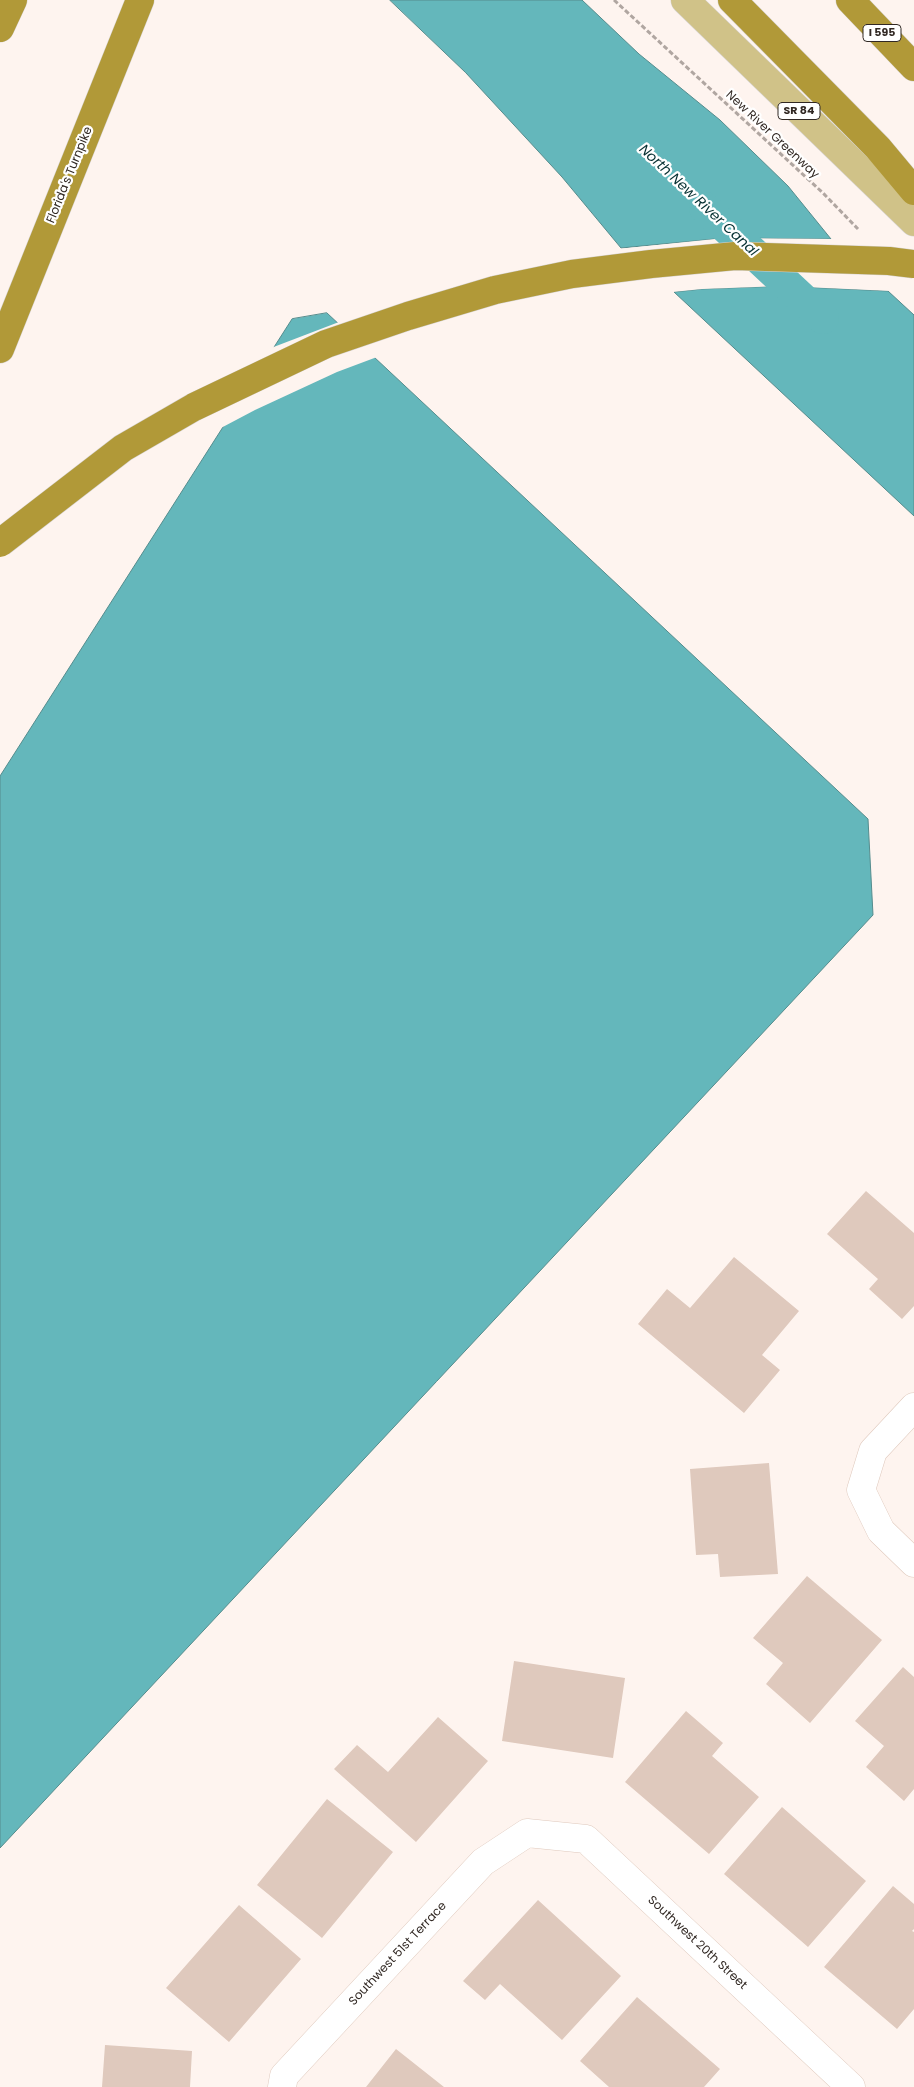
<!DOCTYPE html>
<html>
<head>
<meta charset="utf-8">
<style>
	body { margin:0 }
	canvas { display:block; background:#fef4ef }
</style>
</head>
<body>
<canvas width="914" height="2087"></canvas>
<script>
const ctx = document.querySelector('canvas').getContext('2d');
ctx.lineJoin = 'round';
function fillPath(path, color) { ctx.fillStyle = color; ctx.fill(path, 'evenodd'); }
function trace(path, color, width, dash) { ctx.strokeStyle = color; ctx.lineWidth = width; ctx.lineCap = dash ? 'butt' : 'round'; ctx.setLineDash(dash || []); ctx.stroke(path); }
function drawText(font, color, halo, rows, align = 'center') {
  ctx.font = font + ' Poppins,sans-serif'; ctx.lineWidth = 4.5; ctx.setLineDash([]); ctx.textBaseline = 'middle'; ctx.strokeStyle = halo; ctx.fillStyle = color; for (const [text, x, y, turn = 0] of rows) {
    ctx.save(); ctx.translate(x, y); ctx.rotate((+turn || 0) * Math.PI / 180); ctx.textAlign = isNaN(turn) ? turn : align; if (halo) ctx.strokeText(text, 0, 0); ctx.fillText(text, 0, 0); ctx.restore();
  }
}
const water = new Path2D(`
	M390 0H582L639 54 720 120 788 186 831 239 725 238 621 248 562 177 466 73Z
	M782 286 888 291 914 315V516L674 292 702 289Z
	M327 313 868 819 873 915 0 1848V776L292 319Z`);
const pier = new Path2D(`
	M725 238 833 239 831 241 725 240 621 251 618 249Z
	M782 284 888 288 892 291 782 286 702 289 672 292 674 289 702 286Z
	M339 322 377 357 337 372 255 410 219 429 271 348Z`);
const canal = new Path2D(`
	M705 208 823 318`);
const building = new Path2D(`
	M866 1191 914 1233V1306L902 1319 869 1289 878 1279 827 1234Z
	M734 1257 799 1311 762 1355 780 1370 744 1413 638 1324 667 1289 690 1308Z
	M769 1463 778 1574 720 1577 718 1554 696 1555 690 1469Z
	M807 1576 882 1640 810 1723 766 1684 783 1663 753 1638Z
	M514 1661 625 1678 613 1758 502 1741Z
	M903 1667 914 1677V1789L904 1801 866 1767 884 1746 855 1721Z
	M686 1711 723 1743 712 1756 759 1797 709 1854 625 1782Z
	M438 1717 488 1761 416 1842 334 1769 357 1745 388 1772Z
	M327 1799 393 1852 322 1938 257 1885Z
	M782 1807 866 1881 808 1947 724 1874Z
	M893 1886 914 1904V1929L912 1931 914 1932V2009L897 2029 824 1967Z
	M538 1900 621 1976 562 2040 500 1984 485 2000 463 1981Z
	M239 1905 301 1959 229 2042 166 1988Z
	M637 1997 720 2069 704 2087H609L580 2061Z
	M105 2045 192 2051 190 2087H102Z
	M396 2049 444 2087H366Z`);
const path = new Path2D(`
	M614 0 823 193 858 229`);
const minor = new Path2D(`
	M914 1407 873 1451 861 1490 881 1531 914 1563
	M282 2087 284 2076 483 1862 527 1833 586 1839 851 2087`);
const primary = new Path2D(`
	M685 0 914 222`);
const motorway = new Path2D(`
	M732 0 878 148 914 191
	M850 0 914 67
	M0 28 13 0
	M0 349 140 0`);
const motorwayBridge = new Path2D(`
	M0 543 123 448 194 407 326 344 408 316 495 290 572 274 651 264 735 256 889 261 914 264`);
const shields = [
	[882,33,38],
	[799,111,42]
];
const shieldNames = [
	["I 595",882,33],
	["SR 84",799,111]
];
const streetNames = [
	["New River Greenway",772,135,43],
	["Florida's Turnpike",70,175,-68],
	["Southwest 20th Street",697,1943,43],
	["Southwest 51st Terrace",398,1954,-47]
];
const waterNames = [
	["North New River Canal",698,201,43]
];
fillPath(water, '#64b7bb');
trace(water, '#558c8d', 1);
fillPath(pier, '#fef4ef');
trace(canal, '#64b7bb', 32);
fillPath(building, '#dfc9bd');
trace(minor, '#dfc9bd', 29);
trace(primary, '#d6d4d3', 29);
trace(motorway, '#d6d4d3', 29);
trace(path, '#b0a6a1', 3, [5, 2.5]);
trace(minor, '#fff', 28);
trace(primary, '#d0c288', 28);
trace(motorway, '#b19938', 28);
trace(motorwayBridge, '#d6d4d3', 29, []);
trace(motorwayBridge, '#b19938', 28);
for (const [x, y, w] of shields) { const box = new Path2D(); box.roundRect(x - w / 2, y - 8.5, w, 17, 4); ctx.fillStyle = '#fff'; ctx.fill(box); trace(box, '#312823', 1); }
drawText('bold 11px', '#312823', null, shieldNames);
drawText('12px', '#312823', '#fff', streetNames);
drawText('italic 14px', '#063032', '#fff', waterNames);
</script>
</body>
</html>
